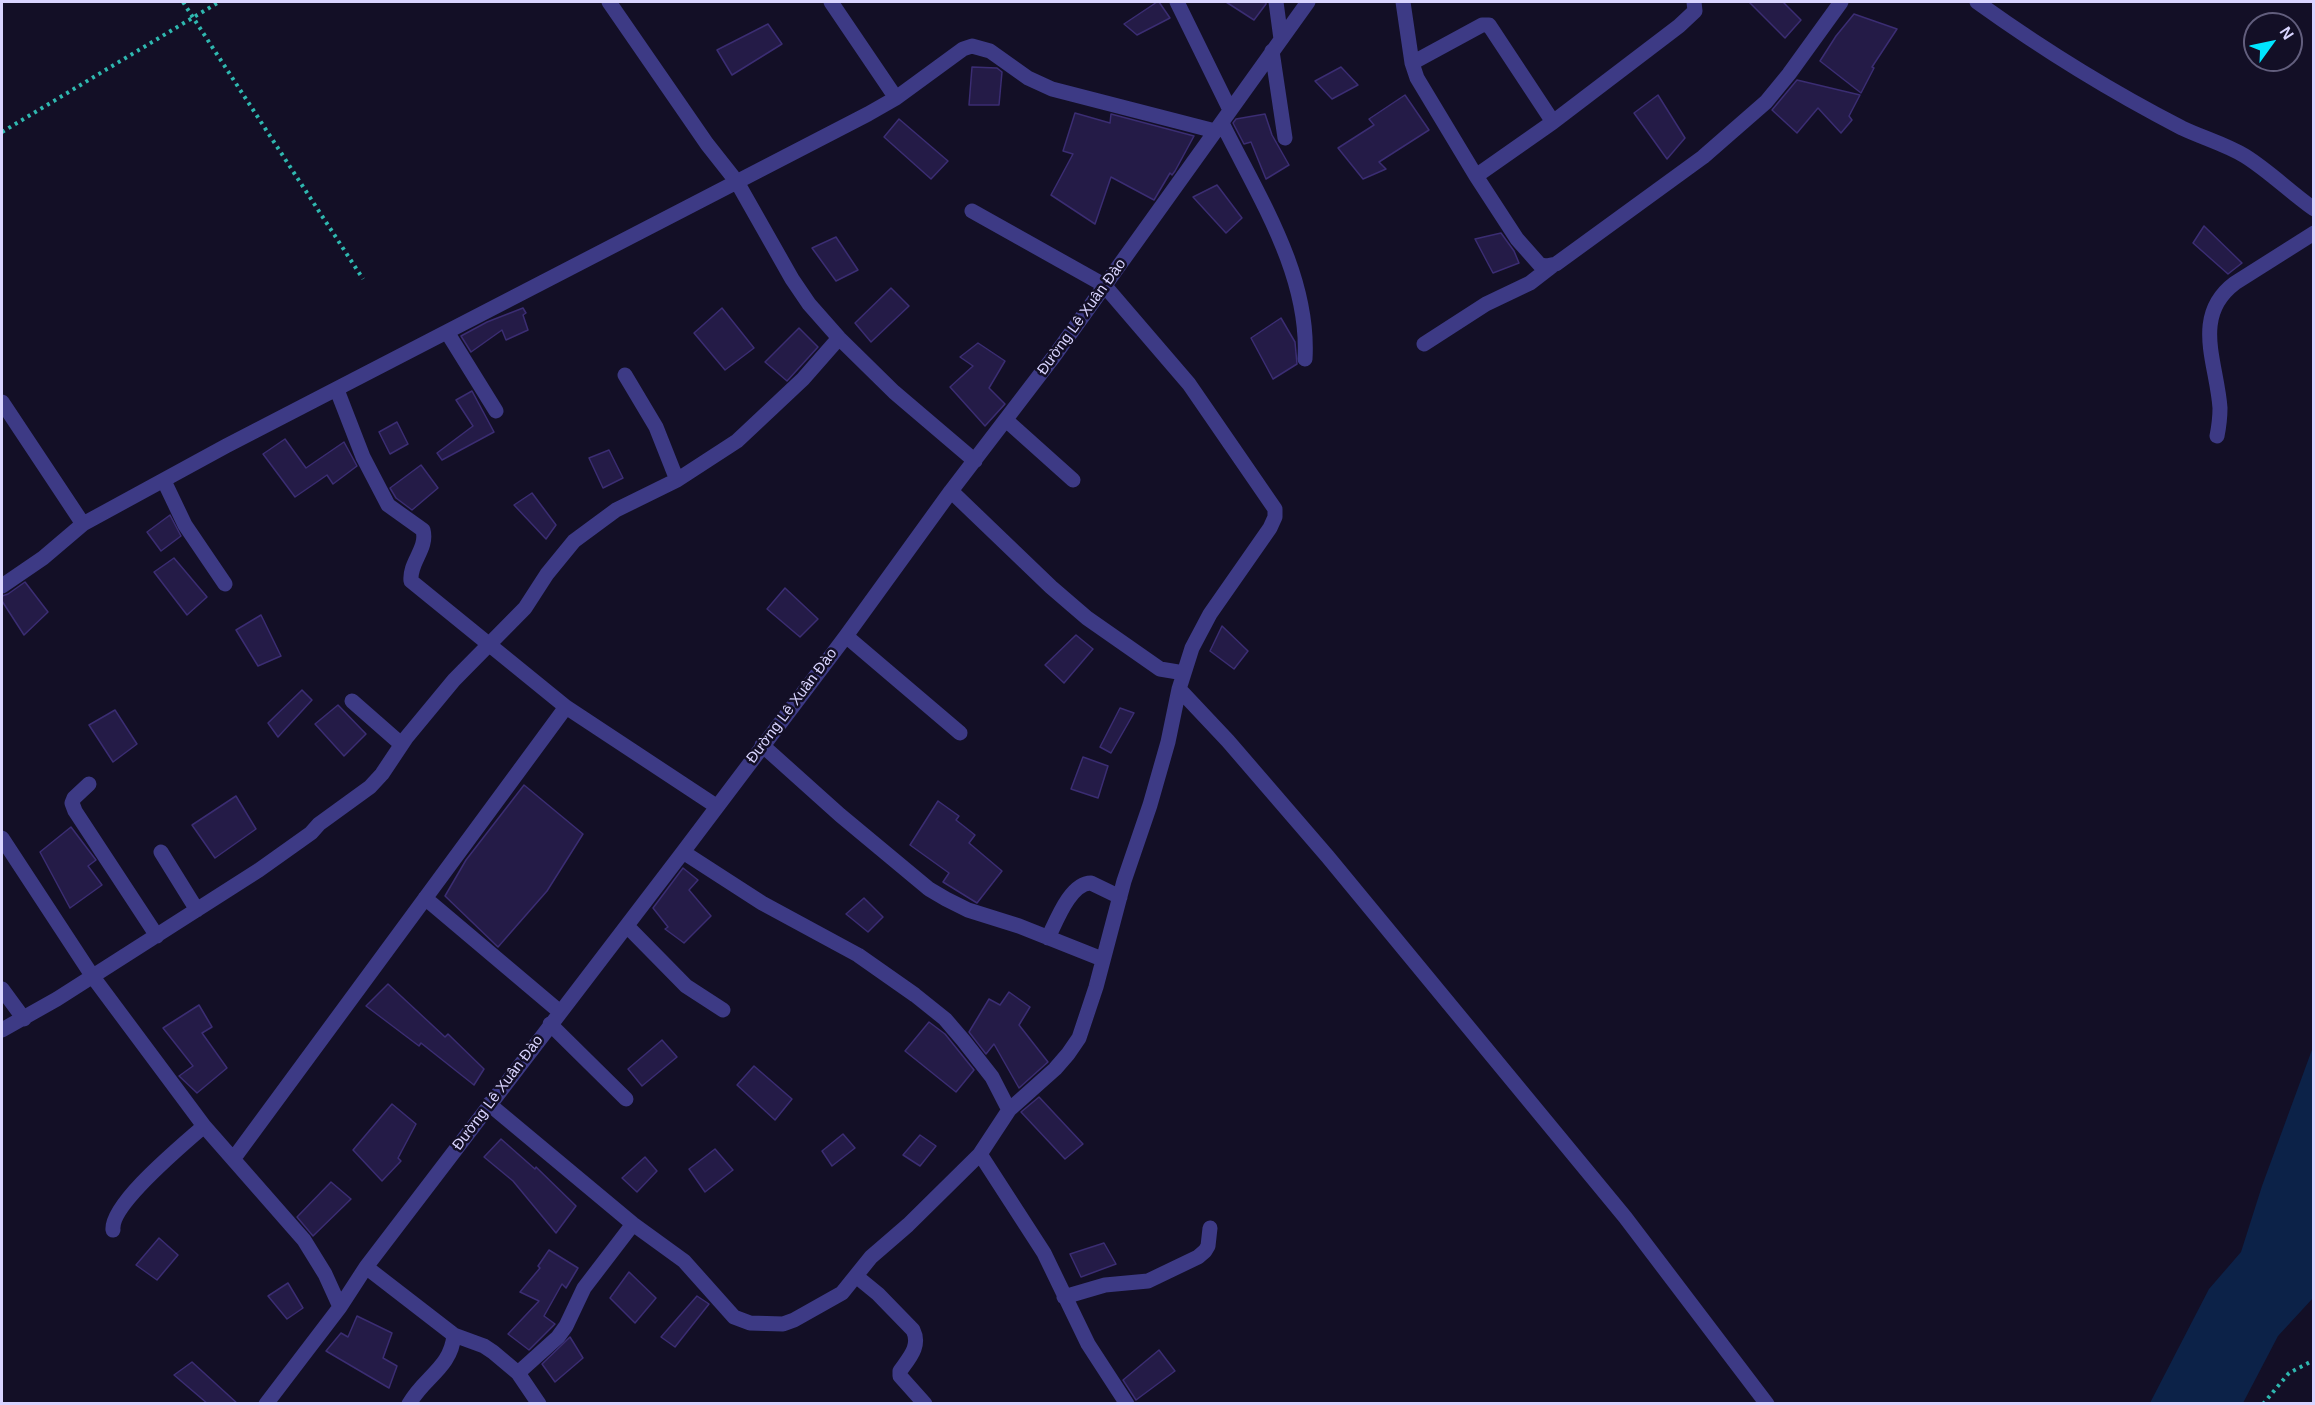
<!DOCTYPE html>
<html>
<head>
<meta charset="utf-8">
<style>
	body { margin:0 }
	#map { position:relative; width:2315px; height:1405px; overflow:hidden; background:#130f26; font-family:Helvetica,sans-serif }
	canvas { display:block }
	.frame { position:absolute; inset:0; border:3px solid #d9d4ff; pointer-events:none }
	.north { position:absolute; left:2243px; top:12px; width:60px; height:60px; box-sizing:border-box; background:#130f26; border:2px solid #625e7d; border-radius:50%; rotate:57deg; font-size:16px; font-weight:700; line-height:24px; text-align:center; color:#d9d4ff }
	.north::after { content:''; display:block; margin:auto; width:21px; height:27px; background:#00e5ff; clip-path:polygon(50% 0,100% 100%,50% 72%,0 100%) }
</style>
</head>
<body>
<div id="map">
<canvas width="2315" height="1405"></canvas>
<div class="frame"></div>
<div class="north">N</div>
</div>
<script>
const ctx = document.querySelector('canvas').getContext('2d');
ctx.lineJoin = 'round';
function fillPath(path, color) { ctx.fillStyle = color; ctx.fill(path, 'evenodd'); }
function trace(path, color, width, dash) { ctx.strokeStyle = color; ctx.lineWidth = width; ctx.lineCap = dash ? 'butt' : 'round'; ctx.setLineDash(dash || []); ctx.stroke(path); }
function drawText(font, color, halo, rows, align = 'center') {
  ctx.font = font + ' Helvetica,sans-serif'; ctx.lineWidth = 5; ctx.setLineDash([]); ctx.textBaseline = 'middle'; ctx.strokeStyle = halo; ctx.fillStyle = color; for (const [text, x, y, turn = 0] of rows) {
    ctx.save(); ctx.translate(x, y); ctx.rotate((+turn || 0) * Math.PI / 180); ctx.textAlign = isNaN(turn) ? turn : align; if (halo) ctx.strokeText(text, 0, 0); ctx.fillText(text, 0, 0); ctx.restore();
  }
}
const water = new Path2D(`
	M2313 1047V1298L2278 1336 2243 1403H2150L2209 1289 2241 1252 2262 1186Z`);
const building = new Path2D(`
	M1157 2H1159L1170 18 1137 35 1124 24Z
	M1226 2H1266V4L1254 20Z
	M1749 2H1783L1801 20 1785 38Z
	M1854 14 1897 29 1872 67 1874 68 1861 93 1820 61 1836 36Z
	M768 24 782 44 732 75 717 50Z
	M972 67 997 68 1002 72 999 105H969Z
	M1341 67 1358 85 1332 99 1315 81Z
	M1797 80 1860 95 1849 116 1852 120 1841 133 1818 108 1797 133 1772 110Z
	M1405 95 1429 130 1379 162 1386 169 1363 179 1338 148 1374 125 1369 119Z
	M1658 95 1685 138 1667 159 1634 113Z
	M1075 113 1110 123 1111 114 1194 136 1175 171 1172 175 1170 173 1154 200 1111 177 1095 224 1051 195 1073 154 1063 151Z
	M1265 114 1272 135 1289 165 1266 179 1251 142 1244 144 1233 123 1236 119Z
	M899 119 948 161 931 179 884 137Z
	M1217 185 1242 218 1226 233 1193 197Z
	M2204 226 2242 263 2228 274 2193 243Z
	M1501 233 1514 251 1519 263 1493 273 1475 239Z
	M836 237 858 270 836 281 812 248Z
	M891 288 909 306 871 342 855 323Z
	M523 308 526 313 523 315 528 330 506 340 502 330 471 352 461 336 487 322Z
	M722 308 754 348 725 370 694 333Z
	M1281 318 1295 342 1297 364 1273 379 1251 338Z
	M799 328 818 347 787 381 765 362Z
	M978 343 1005 361 989 388 1005 404 985 426 950 387 973 366 960 357Z
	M472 391 494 432 442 460 437 453 473 426 456 400Z
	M397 422 408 444 390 454 379 432Z
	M285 439 306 468 344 442 357 466 333 484 327 475 295 497 263 454Z
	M609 450 623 478 603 488 589 458Z
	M421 465 438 488 412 510 396 498 390 488Z
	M532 493 556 525 546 539 514 505Z
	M170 515 181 536 161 551 147 532Z
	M174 558 207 597 187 615 154 572Z
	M25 582 48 612 24 635 2 601V596L8 594Z
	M785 588 818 619 800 637 767 609Z
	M261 615 281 656 258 666 236 630Z
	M1222 626 1248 651 1234 669 1210 651Z
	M1076 635 1093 649 1064 683 1045 665Z
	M302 690 312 700 278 737 268 723Z
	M338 705 366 734 344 756 315 724Z
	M1120 708 1134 713 1111 753 1100 747Z
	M115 710 137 744 113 762 89 725Z
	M1083 757 1108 766 1098 798 1071 789Z
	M524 785 583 834 547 891 498 947 445 896 466 860Z
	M236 796 256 829 215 858 192 825Z
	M938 801 959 816 956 820 975 835 969 843 1002 871 977 903 943 882 949 873 910 845Z
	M71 827 96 860 88 866 102 885 70 908 40 852Z
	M683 868 698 880 689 890 711 916 684 943 665 929 668 927 653 908Z
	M864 898 883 917 868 932 846 914Z
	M388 984 445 1037 448 1034 484 1069 474 1085 421 1043 419 1046 366 1006Z
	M1009 992 1030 1007 1019 1025 1048 1062 1019 1088 994 1044 986 1054 969 1032 989 999 1000 1005Z
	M199 1005 212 1027 202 1033 227 1068 197 1093 179 1076 193 1066 163 1028Z
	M929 1022 945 1034 974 1070 956 1092 905 1051Z
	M662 1040 677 1057 642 1086 628 1069Z
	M754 1066 792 1099 775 1120 737 1085Z
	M1039 1097 1083 1144 1065 1159 1021 1112Z
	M392 1104 416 1124 398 1158 401 1161 382 1181 353 1150Z
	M843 1134 855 1148 832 1166 822 1151Z
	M920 1135 936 1146 920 1166 903 1155Z
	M501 1139 535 1169 536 1167 576 1206 556 1233 513 1181 484 1157Z
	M715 1149 733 1170 705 1192 689 1169Z
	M645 1157 657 1171 637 1192 622 1178Z
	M331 1182 351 1199 313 1236 297 1217Z
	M159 1238 178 1255 157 1280 136 1265Z
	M1104 1243 1116 1264 1081 1277 1070 1254Z
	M549 1250 578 1268 566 1288 562 1284 544 1316 555 1324 529 1350 508 1334 539 1301 520 1292 540 1268 538 1266Z
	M629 1272 656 1298 635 1323 610 1298Z
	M288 1283 303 1308 287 1319 268 1296Z
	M697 1296 709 1304 675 1347 661 1337Z
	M357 1316 392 1333 383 1358 397 1366 389 1388 326 1351 341 1333 348 1337Z
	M570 1337 583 1358 555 1382 542 1364Z
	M1159 1350 1175 1371 1136 1400 1123 1380Z
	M192 1362 238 1404H208L174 1375Z`);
const path = new Path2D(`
	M183 2 363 279
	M2 132 219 2
	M2263 1404 2289 1373 2314 1360`);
const minor = new Path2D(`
	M609 2 707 144 737 182 792 279 809 304 839 338 894 392 975 461
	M831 2 896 98
	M1177 2 1230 110
	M1276 2 1281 39
	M1403 2 1412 63 1417 78 1476 176 1517 239 1540 265 1546 266 1556 264 1703 157 1766 102 1789 74 1841 2
	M1977 2C2041 48 2112 92 2182 128 2203 138 2225 144 2245 156 2269 171 2290 192 2314 209
	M1272 51 1285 138
	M1412 63 1482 25H1489L1553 122
	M1222 123C1258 196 1310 275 1305 359
	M1476 176 1553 122 1679 26 1695 11 1694 2
	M447 332 496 411
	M1424 344 1486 304 1530 283 1552 266
	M625 375 656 427 677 480
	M337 390 363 457 388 505 423 530C428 549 409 562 411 581L566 707 716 806
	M2 402 83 524
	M1006 420 1073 480
	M2217 436C2219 426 2220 417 2220 408 2217 363 2191 316 2235 283L2314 233
	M164 481 185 525 225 584
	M951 491 1051 587 1087 618 1160 669 1184 673
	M2 586 43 558 83 524 226 446 868 114 896 98 963 49 972 46 990 51 1028 78 1052 89 1215 131
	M846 636 960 733
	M1179 689 1228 741 1328 857 1625 1217 1767 1404
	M352 701 401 744
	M762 745 840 815 929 889 946 899 968 910 1019 926 1102 959
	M89 784 74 798 72 803 75 811 157 936
	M2 838 93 977 204 1126 304 1240 325 1274 340 1307
	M161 852 197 910
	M683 852 762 903 858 955 915 995 945 1019 963 1040 992 1077 1009 1110
	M425 898 560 1012
	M627 926 686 986 723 1010
	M1048 938C1056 922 1070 883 1091 883L1120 897
	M2 989 24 1019
	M550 1024 626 1099
	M2 1030 57 999 259 870 311 833 319 824 370 787 382 774 406 738 454 680 525 608 547 574 574 541 616 510 677 480 737 441 803 379 839 338
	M489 1104 633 1224 684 1261 734 1317 750 1323 783 1324 794 1320 842 1293 871 1257 908 1225 980 1154 1009 1110 1055 1069 1068 1054 1079 1038 1096 987 1124 881 1150 805 1168 742 1179 689 1192 648 1210 614 1270 528 1275 517V509L1189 384 1104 285 972 211
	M980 1154 1044 1253 1088 1344 1127 1404
	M234 1158 566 707
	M113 1230C110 1204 184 1144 204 1126
	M366 1267 454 1335 484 1346 493 1352 518 1373 539 1404
	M856 1276 878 1294 913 1330C921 1346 909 1358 900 1371V1376L925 1404
	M1064 1297 1105 1285 1148 1281 1198 1257 1205 1251 1208 1246 1210 1228
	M518 1373 558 1337 566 1326 584 1288 633 1224
	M266 1404 340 1307 366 1267 683 852 846 636 951 491 1055 355 1308 2
	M409 1404C424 1377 451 1368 454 1335`);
const streetNames = [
	["Đường Lê Xuân Đào",1082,317,-54],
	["Đường Lê Xuân Đào",792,706,-53],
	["Đường Lê Xuân Đào",498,1093,-53]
];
fillPath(water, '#0c2248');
fillPath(building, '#241b47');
trace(building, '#3b2d73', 1.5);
trace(path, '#2fb8b0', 4, [3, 4.5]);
trace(minor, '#3d3a85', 15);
drawText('15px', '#d9d4ff', '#130f26', streetNames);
</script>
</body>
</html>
